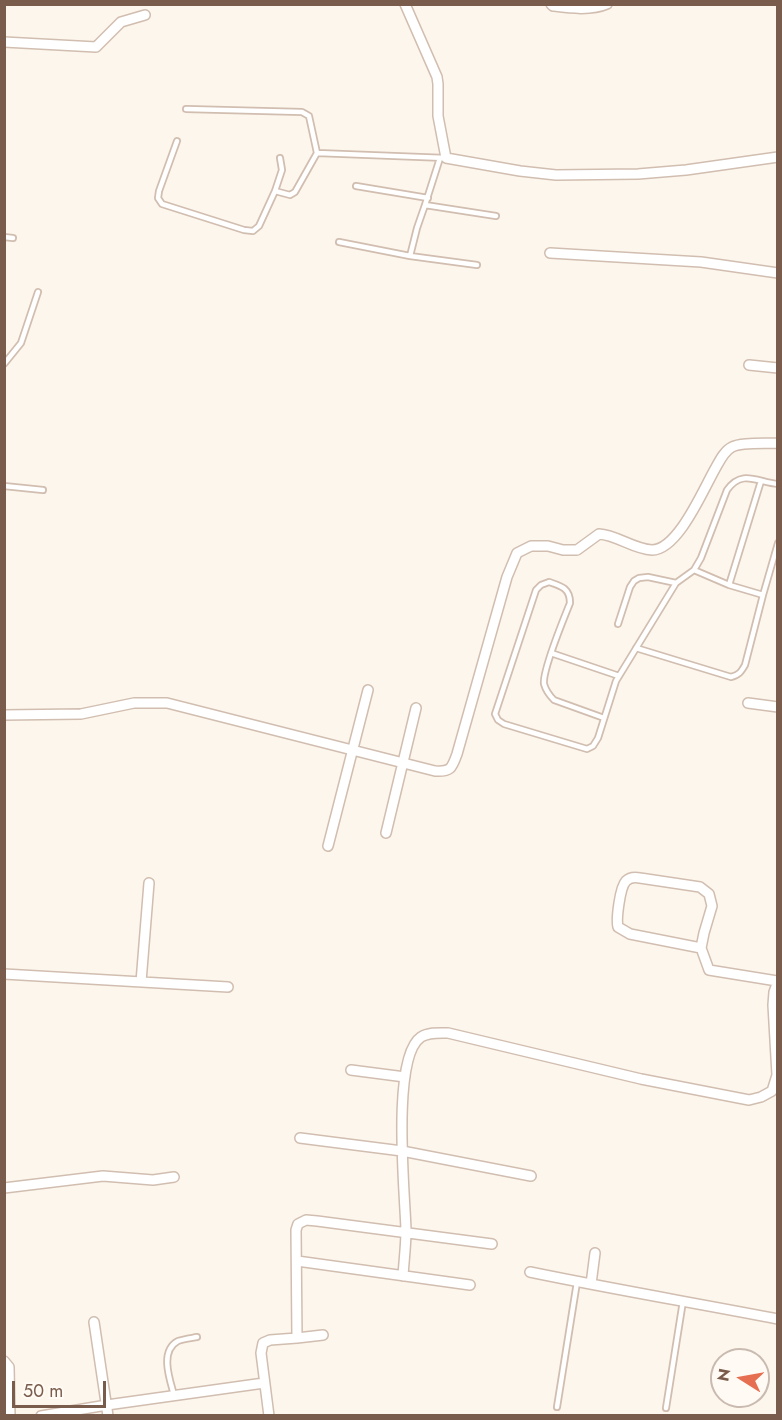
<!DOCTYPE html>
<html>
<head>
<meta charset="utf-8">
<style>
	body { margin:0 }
	#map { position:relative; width:782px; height:1420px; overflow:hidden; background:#fdf6ec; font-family:Jost,sans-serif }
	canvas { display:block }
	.frame { position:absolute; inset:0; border:6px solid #7a5c4d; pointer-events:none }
	.north { position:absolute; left:710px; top:1348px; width:60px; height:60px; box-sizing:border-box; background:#fffaf3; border:2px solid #cabbb1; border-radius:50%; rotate:281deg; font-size:16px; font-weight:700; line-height:24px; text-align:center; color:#7a5c4d }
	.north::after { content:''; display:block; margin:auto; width:21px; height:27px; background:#e76f51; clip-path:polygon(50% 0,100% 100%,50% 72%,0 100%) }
	.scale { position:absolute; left:12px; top:1381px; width:94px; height:27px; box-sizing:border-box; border:3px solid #7a5c4d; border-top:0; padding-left:8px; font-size:18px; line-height:21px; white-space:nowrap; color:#7a5c4d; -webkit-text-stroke:4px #fffaf3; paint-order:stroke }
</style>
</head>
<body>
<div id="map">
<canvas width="782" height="1420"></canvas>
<div class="frame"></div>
<div class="north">N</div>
<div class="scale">50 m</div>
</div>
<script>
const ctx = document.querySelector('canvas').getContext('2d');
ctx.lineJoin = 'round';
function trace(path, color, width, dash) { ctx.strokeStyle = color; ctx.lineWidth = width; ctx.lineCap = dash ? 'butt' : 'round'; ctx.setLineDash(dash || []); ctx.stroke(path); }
const service = new Path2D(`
	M186 109 302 112 309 116 317 153
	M177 141 159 191 158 198 162 204 244 230 253 231 259 226 275 191
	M280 158 282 170 275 191 290 195 295 192 317 153 446 158
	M440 158 425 205 496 216
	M356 186 428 198
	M425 205 417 228 410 256 477 265
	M4 237 13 238
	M339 242 410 256
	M4 364 21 343 38 292
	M4 486 43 490
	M694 570 729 585 763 595 778 543
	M729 585 761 481
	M618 624 630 587 634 581 639 578 648 577 676 583
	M636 648 731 677C739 675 741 672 745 665L763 595
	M551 653 619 676
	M604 718 554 700C549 695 546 691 544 684 542 671 564 618 570 603 570 588 561 586 549 582L541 585 536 590 495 714 498 720 504 724 587 749 593 746 598 738 616 681 676 583 694 570 701 558 727 490C742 469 757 482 778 484
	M174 1395C170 1380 159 1351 178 1341 184 1339 192 1338 197 1337
	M557 1407 577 1282
	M666 1408 683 1301`);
const minor = new Path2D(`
	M405 4 437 77 438 84V116L446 158 520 171 556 175 638 174 686 170 778 157
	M551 4 553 6C569 8 591 11 607 4
	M4 42 96 47 121 22 145 15
	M550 253 701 262 778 273
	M749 365 778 368
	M748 703 778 707
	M4 715 81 714 134 703H167L435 771C451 772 452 768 457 754L507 577 517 553 531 546H548L563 550H577L599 534C617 535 633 549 652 550 678 550 703 490 715 469 719 462 724 451 732 447 741 442 766 444 778 443
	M386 833 416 708
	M328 846 368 690
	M701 948 630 934 618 927C616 919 620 887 626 881 630 877 635 877 640 878L700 887 709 894 712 906 704 933 701 948 709 970 777 981
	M4 974 228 987
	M141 982 149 883
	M351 1070 405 1077
	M300 1138 402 1151 531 1176
	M4 1188 103 1176 153 1180 174 1177
	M297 1261 470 1285
	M530 1272C612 1289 695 1303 778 1319
	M403 1276C404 1260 406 1245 406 1230 405 1194 391 1057 421 1037 429 1032 440 1033 448 1033L641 1079 749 1100 761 1097 772 1091 777 1075 773 1005 774 992 778 981
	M591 1284 595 1253
	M94 1322 108 1416
	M297 1338 323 1335
	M4 1361 9 1367 10 1416
	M41 1416 107 1405 264 1383
	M269 1416 261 1353 263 1343 270 1340 297 1338 296 1230 298 1224 306 1220 317 1221 492 1244`);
trace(service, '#d1beb0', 8);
trace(minor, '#d1beb0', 12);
trace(service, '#fff', 4.5);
trace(minor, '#fff', 9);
</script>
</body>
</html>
